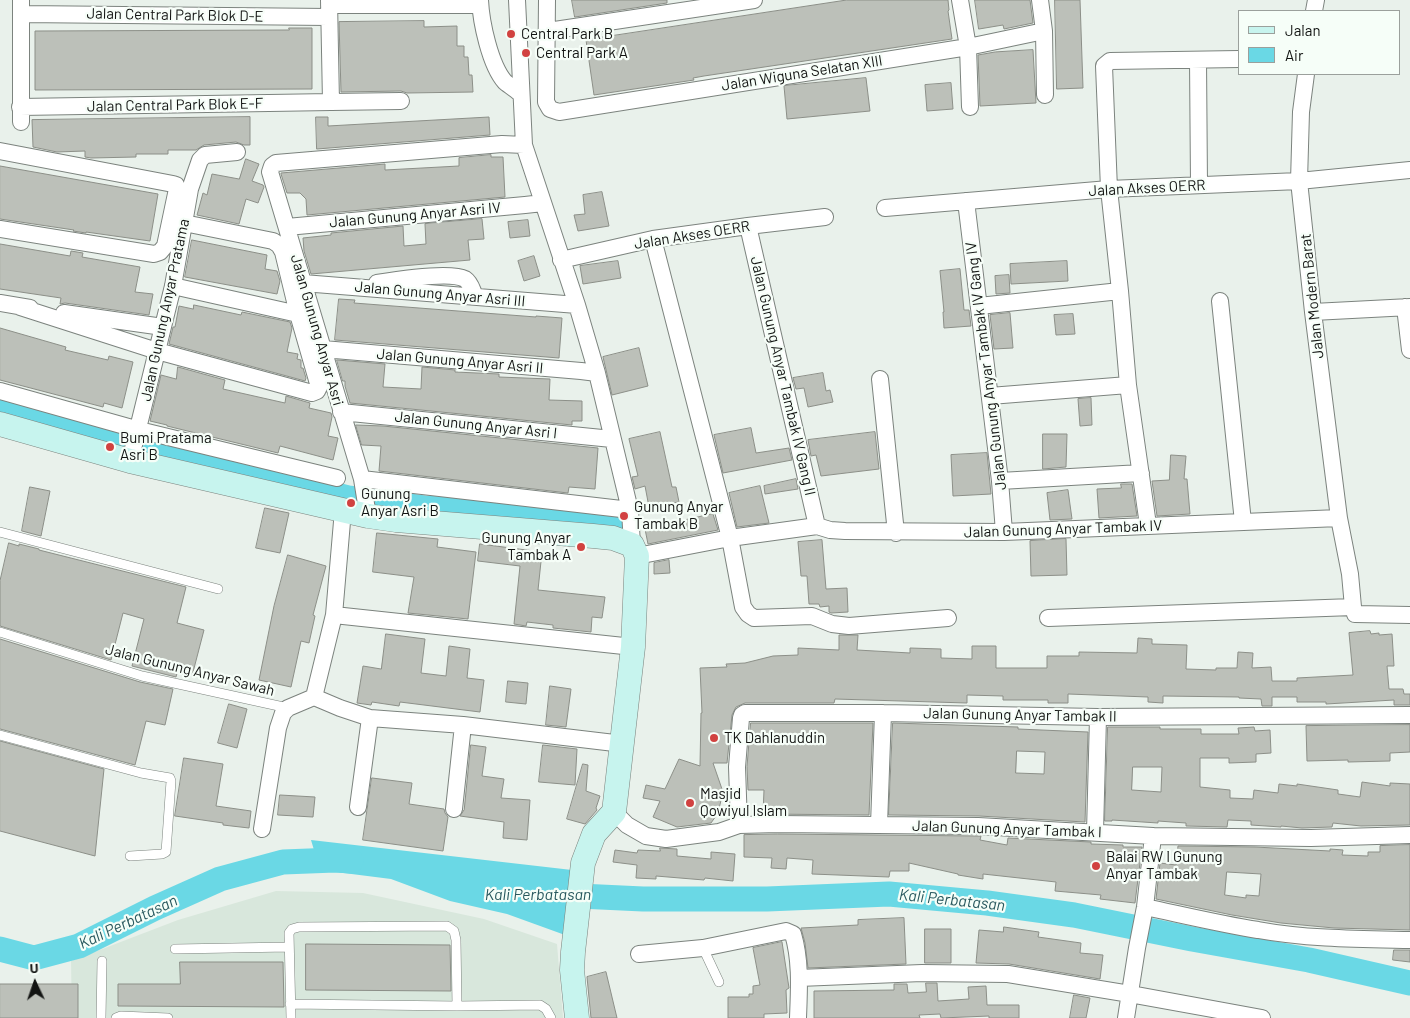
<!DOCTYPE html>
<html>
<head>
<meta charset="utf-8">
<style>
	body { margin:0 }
	#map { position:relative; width:1410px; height:1018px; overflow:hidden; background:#e9f1eb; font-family:Barlow,sans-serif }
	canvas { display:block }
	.legend { position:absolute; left:1238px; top:10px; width:162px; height:65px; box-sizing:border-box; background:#f6fef8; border:1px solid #9ba09c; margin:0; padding:6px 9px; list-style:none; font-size:15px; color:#121412 }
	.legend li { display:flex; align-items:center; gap:10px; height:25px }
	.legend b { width:25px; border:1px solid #9ba09c }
	.north { position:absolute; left:10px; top:958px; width:50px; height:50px; -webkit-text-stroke:4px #f6fef8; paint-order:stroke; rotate:357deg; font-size:14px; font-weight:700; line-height:20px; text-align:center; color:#121412 }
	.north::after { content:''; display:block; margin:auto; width:18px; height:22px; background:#121412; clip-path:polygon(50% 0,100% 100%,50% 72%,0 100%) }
</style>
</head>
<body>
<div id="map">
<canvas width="1410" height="1018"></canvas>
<ul class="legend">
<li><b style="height:6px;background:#c7f4ee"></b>Jalan</li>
<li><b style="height:14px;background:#6ad8e5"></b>Air</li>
</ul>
<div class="north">U</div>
</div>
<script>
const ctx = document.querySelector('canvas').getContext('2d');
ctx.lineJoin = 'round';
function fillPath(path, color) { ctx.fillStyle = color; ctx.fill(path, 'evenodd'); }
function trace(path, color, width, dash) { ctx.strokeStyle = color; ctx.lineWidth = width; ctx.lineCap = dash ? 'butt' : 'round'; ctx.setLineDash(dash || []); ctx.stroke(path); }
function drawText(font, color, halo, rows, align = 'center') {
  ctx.font = font + ' Barlow,sans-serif'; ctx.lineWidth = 4.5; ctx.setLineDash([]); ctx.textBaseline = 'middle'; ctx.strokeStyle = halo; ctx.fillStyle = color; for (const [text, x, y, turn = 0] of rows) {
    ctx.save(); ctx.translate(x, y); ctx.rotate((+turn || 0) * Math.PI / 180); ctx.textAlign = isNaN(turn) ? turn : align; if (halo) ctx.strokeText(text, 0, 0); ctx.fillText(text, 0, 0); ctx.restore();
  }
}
const built = new Path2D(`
	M276 891 363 893 484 919 557 944 563 1018H72L71 961 178 920Z`);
const water = new Path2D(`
	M311 840 572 870 565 935 507 914 450 901 391 879 320 870Z`);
const river = new Path2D(`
	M0 410 115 442 149 449 348 498 424 508 625 521
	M558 895 643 899H767L889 894 987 903 1074 915 1192 939 1309 960 1410 983
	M0 949 34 958 79 946 155 908 220 879 283 862 335 860 351 861`);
const building = new Path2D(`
	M572 0H667V3L575 17Z
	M847 0H948L949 10 948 11 952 39 704 76 693 78 694 80 594 95 586 40Z
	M975 0H1030L1033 23 1004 29 1003 25 979 29Z
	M1055 0H1080L1083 88 1057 89Z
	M424 21V27L457 26V46H464V57H468L469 75H472L473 92 407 93 401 91 341 92 339 22Z
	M289 28H312V89L35 90V31L289 30Z
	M1033 50 1036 103 980 106 978 55 995 52Z
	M866 78 870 111 787 119 784 86Z
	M951 83 953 109 927 111 925 85Z
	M250 117V145H244L236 142 204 145 196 150H168V154H136V157L91 158 85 157V151L57 152 33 147 32 120Z
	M316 117H328V126L489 117 490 135 317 149Z
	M491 155V157H503L505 197 307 215 306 199 300 193H287L281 174V173L385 164V170L459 166V158Z
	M246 159 259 164 252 181 263 185 264 187 258 203 246 199 239 224 197 215 203 193 207 195 212 174 239 179Z
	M0 166 158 194 150 241 86 232V233L73 231 74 230 0 219Z
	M602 192 609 226 578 231 574 215 585 214 583 195Z
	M482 219 484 239 468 240 470 260 311 274 304 251 303 238 331 235V233L403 226 404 246 426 244 425 224Z
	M528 220 530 236 510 238 508 222Z
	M192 240 267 255 265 269 277 271 280 281 277 294 185 277Z
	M0 244 70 256 71 251 83 253 82 257 140 267 135 292 153 294 149 315 65 303 60 304 61 298 0 289Z
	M534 256 540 276 524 281 518 261Z
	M618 261 621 278 583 284 580 266Z
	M1067 261 1068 281 1011 284 1010 264Z
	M960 269 964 310H969L971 326 944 328 943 312H944L940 271Z
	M1009 275 1010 293 996 294 995 276Z
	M339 299 355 300 354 303 536 317V316L562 318 559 358 335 340Z
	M194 305 241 315 242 312 290 322 292 328 287 352 298 354 297 359 301 360V368H303L306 378 305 381 169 344 173 327H175L179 306 193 309Z
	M1010 313 1013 348 994 349 990 315Z
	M1073 314 1075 334 1056 335 1054 315Z
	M0 328 66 347 65 350 108 360 109 356 133 362 122 408 104 403 103 407 0 380Z
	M639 348 648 386 612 395 603 357Z
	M337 360 385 364 383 387 421 389 422 367 455 370V372L499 374V377L550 379 549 400 582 401V421H572V425L350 403 345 386V381H343Z
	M178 367 225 380 223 389 285 403 286 396 310 403 309 408 331 413 332 417 328 436 338 438 333 460 280 446 278 453 167 426V425L150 421 161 375 176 379Z
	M823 373 826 391 830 390 833 402 808 407 804 388 796 389 793 378Z
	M1091 398 1092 425 1080 426 1078 399Z
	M356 425 383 426 598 448 595 489 569 487 568 493 379 471 381 446 362 445Z
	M751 428 756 453 789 448 792 460 723 473 714 435Z
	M660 432 672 487H676L679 502 649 507 645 486 635 489 632 477 638 476 629 439Z
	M875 432 879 469 821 476 816 455 811 456 808 440Z
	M1043 434H1067L1066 467 1043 469Z
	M987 453 991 494 953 496 951 455Z
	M1171 455 1186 456 1184 479H1187L1190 514 1157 516 1152 481 1169 480Z
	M796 479 798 489 765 494 764 486Z
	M1121 484H1132L1137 516 1099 518 1097 489 1121 488Z
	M760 486 769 523 737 527 729 493Z
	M30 487 50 491 41 536 22 531Z
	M1068 490 1072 519 1050 520 1047 493Z
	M265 508 289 513 280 553 256 548Z
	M713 514 718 530 648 544 645 529Z
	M377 533 438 539 437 547 476 552 468 619 408 613 414 577 373 572Z
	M1066 539 1067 575 1031 576 1030 541Z
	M822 540 826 589 847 588 848 612 831 613 829 612V606L820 607 819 604H809L807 576H801L798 542Z
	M9 543 19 546V544L39 549V550L186 587 177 623 204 630 192 676 177 673 176 677 132 666 144 619 123 613 111 660 0 626V581Z
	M480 544 542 552 538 590 605 597 602 618 592 617 591 632 553 628V625L527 622 526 626 514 624 520 566 478 561Z
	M288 555 326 566 313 615 315 616 309 643 301 641 291 687 259 680 274 606Z
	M669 560 670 573 654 574V563Z
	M1370 631 1371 634 1379 633V635L1392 634 1394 666H1387L1389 689H1403L1404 694H1410V705H1394V700L1326 704V702H1297V697H1272V706H1262L1261 699 1239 698V697L1163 696V703L1148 702V697L1068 694V703H1048V700H1003V696L967 695V703L835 699 834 703H745L736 707 732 715 727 763H713L723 792 718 813 711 823 677 827 653 817 660 801 643 798 646 785 665 789 679 759 700 766 701 713H702L700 668 727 667 726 664 745 663 773 656 798 655V648L839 650V635H858L857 650 910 653V648L941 649V658L972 659V646H996V668H1047V656H1079V652L1137 653 1138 638 1152 639V644L1187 645 1186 669 1216 670V668H1237L1238 652 1253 653 1252 668 1271 667 1272 681H1297V678L1353 675 1349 633Z
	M386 634 425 639 421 673 446 676 449 646 470 649 467 678 484 680 480 712 400 702 399 706 372 702 371 705 357 703 363 666 381 669Z
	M0 639 140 682 173 689 165 725 146 721 135 765 0 729Z
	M508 681 528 683 526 704 506 702Z
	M550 686 571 689 566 727 546 725Z
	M229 704 247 709 237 748 218 743Z
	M751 723H873L869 815 763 814 764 790H748L747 767Z
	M893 723 1018 727V729L1088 732 1085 822 979 816 889 815ZM1017 751 1045 752 1044 774 1016 773Z
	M1410 725V752L1390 753V761L1348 762V760L1307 761 1306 726Z
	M1108 727H1160V729H1201V734H1239L1238 728 1254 727 1255 731 1270 730 1271 753 1256 754V762L1229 763V758H1200V787L1230 790V798L1253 799 1254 790 1278 793 1279 784 1297 786V784L1338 790V794L1360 797 1362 782 1390 786V783L1410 784V825L1361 826 1333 823 1332 827 1302 828 1281 826V827L1251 825V821L1228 820 1227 827 1186 826V823L1158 821V823L1112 820V821H1105ZM1133 767H1162L1161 792 1132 790Z
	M0 741 104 769 95 856 0 831Z
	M471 745 486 747 482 776 504 779 501 798 530 800 527 840 503 838 504 822 460 816 464 810Z
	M543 745 577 749 575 785 539 782Z
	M184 758 223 764 216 806 251 811 249 828 223 825V823L175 816Z
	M583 764 588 765 586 791 600 796 596 808 597 810 585 824 567 819Z
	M372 778 412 783 409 804 444 809 445 813 448 817 443 851 363 840Z
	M280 795 315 797 313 817 278 815Z
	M778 834 978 836H981L980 840 1007 845 1008 838 1091 842V844L1123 845V847H1142L1135 903 1100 899 1101 895 1055 891 1056 882 983 874V879L958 875V874L909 863V871H890L889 877 812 874 813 860 787 858 786 869 771 868 772 858 744 857V835Z
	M1410 845V930L1334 928 1281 923 1232 915 1156 899 1160 863 1176 865 1178 846 1255 847 1330 851V849L1343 850 1342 855 1368 856V852H1380V846ZM1227 872 1261 874 1259 896 1246 895V898L1225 895Z
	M660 848 677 849V856L711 859V852L735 854 733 881 705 878 704 880 656 876V879L636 878 637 865 613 862 615 850 637 853 638 850 660 851Z
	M904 918 906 964 808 968 805 943 801 928 858 925V920Z
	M1004 927 1039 932 1038 937 1081 943 1080 953 1103 955 1100 979 1009 964 976 963 979 930 1003 932Z
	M925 929H951V963H925Z
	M782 942 789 988 786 990 787 1013 764 1014V1018H728V997H749V994H753V986L760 985 753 948Z
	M306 944 450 945 451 991 306 990Z
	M1394 950H1410V962L1393 960Z
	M180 962H283L284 1007 118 1006V984H180Z
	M606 972 617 1018H591L587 977Z
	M926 983H937L938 1001 969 999 968 987 986 986 987 1005H1019V1018H989V1016L941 1018 940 1014 919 1015 920 1018H814V991L894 990V984H907L908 993 926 992Z
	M0 984H78V1018H0Z
	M1074 995 1090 998 1086 1018H1070Z`);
const lane = new Path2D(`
	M0 532 218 589
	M0 632 142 676 288 708
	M0 735 141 773 170 778 171 781 166 852 162 854 130 856
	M703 948 719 982
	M175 949 289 947
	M290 1004 457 1006 540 1005 546 1009 551 1018
	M101 1018 102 961
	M116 1018 121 1016 168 1018
	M291 1018 289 933 292 929 299 927 447 926 454 931 456 940 457 1006`);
const street = new Path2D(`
	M329 0 331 102 401 101
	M480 0C481 22 490 65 505 82 510 86 516 90 521 94
	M517 0 524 145 577 305 597 373 630 510 632 545
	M547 0 546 102 550 109 559 112 968 47 1044 31
	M960 0 968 47 970 107
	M1040 0 1044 31 1045 95
	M329 5H480
	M1314 11 1316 0
	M21 14 329 17
	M548 31 754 0
	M1198 60 1199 185
	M1306 74 1301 112 1299 181 1313 312 1339 518
	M20 107 331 102
	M21 122V0
	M524 145 502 144 276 163 272 166 270 172 362 479 630 510
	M0 151 173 184 176 185 177 189 165 246 160 252 154 254 0 229
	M966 201 1000 481 1004 532
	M885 208 1109 189 1299 181 1410 170
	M748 226 817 526
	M287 227 525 205 543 203
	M653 239 730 538 743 607 748 614 754 618 812 616 832 624 849 626 948 618
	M561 260 653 239 748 226 825 217
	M303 283 577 305
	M377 283C395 280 450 271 465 279 471 283 472 290 475 296
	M173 286 298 314
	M1220 301 1243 522
	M0 303 30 308
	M979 306 1120 291
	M20 307 157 351 312 393 317 391 319 387 298 314 283 252 279 245 273 241 184 223
	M1405 307 1410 350
	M1313 312 1410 307
	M64 313 163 327
	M323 349 581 371 597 373
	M880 379 896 533
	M0 391 139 430 337 478
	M990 396 1128 385
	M341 412 612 439
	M130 461 173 286 190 189 200 160 205 155 237 152
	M362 479 368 516
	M1000 481 1141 473
	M1148 525 1128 385 1120 291 1109 189 1104 66 1110 61 1239 59
	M637 556 730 538 817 526 830 530 845 531 1004 532 1339 518 1350 574 1353 607 1355 614 1410 615
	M334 615 633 647
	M1048 618 1353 607
	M314 697 340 708 370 718 463 725 623 744
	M358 807 370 718
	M454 809 463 725
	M614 812 627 825 646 836 666 839 719 832 739 825 778 824 978 826 1153 836 1311 838 1410 835
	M739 825 737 767 741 718 742 715 745 713H883L1098 717 1410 715
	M879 825 883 713
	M262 829 278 728 283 713 288 708 314 697 334 615 343 510
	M1095 832 1098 717
	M1145 907C1183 915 1220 924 1258 930 1307 939 1360 939 1410 940
	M639 954 703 948 786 931 793 934C801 961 799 990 798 1018
	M799 978 922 973 1008 974 1130 994 1262 1018
	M1126 1018 1137 948 1145 907 1153 836`);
const secondary = new Path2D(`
	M0 424 130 461 368 516 396 520 593 536 613 538 632 545 637 556 633 647 614 812 594 834 583 863 573 952 572 970 577 1018`);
const markers = [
	[511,34,5,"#d14240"],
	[526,53,5,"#d14240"],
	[110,447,5,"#d14240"],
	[351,503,5,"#d14240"],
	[624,516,5,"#d14240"],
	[581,547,5,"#d14240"],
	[714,738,5,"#d14240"],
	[690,803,5,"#d14240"],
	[1096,866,5,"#d14240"]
];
const streetNames = [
	["Jalan Central Park Blok D-E",175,15,1],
	["Jalan Wiguna Selatan XIII",802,73,-9],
	["Jalan Central Park Blok E-F",175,105,-1],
	["Jalan Akses OERR",1147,188,-3],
	["Jalan Gunung Anyar Asri IV",415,215,-5],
	["Jalan Akses OERR",692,235,-9],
	["Jalan Gunung Anyar Asri III",440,294,5],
	["Jalan Modern Barat",1312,296,-96],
	["Jalan Gunung Anyar Pratama",165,310,-78],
	["Jalan Gunung Anyar Asri",317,330,74],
	["Jalan Gunung Anyar Asri II",460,361,5],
	["Jalan Gunung Anyar Tambak IV Gang IV",986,366,-97],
	["Jalan Gunung Anyar Tambak IV Gang II",783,376,77],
	["Jalan Gunung Anyar Asri I",476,425,6],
	["Jalan Gunung Anyar Tambak IV",1063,529,-2],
	["Jalan Gunung Anyar Sawah",190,670,14],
	["Jalan Gunung Anyar Tambak II",1020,715,1],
	["Jalan Gunung Anyar Tambak I",1007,829,2]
];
const poiNames = [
	["Central Park B",521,34],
	["Central Park A",536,53],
	["Bumi Pratama",120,438],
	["Asri B",120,455],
	["Gunung",361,494],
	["Anyar Asri B",361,511],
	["Gunung Anyar",634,507],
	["Tambak B",634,524],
	["Gunung Anyar",571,538,"right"],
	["Tambak A",571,555,"right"],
	["TK Dahlanuddin",724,738],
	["Masjid",700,794],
	["Qowiyul Islam",700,811],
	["Balai RW I Gunung",1106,857],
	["Anyar Tambak",1106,874]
];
const waterNames = [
	["Kali Perbatasan",538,895],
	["Kali Perbatasan",952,900,6],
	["Kali Perbatasan",128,922,-25]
];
fillPath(built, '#d8e7dc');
fillPath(water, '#6ad8e5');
trace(river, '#6ad8e5', 25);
fillPath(building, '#bcc0b9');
trace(building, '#8c8f88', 1);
trace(lane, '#7c837e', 10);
trace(street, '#7c837e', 18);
trace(secondary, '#7c837e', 25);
trace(lane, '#fff', 9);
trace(street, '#fff', 16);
trace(secondary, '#c7f4ee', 24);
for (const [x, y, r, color] of markers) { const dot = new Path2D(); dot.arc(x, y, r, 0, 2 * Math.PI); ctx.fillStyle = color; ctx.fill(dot); trace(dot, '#f6fef8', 2); }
drawText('15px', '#121412', '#f6fef8', streetNames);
drawText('15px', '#121412', '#f6fef8', poiNames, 'left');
drawText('italic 16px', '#28585e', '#f6fef8', waterNames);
</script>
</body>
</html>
